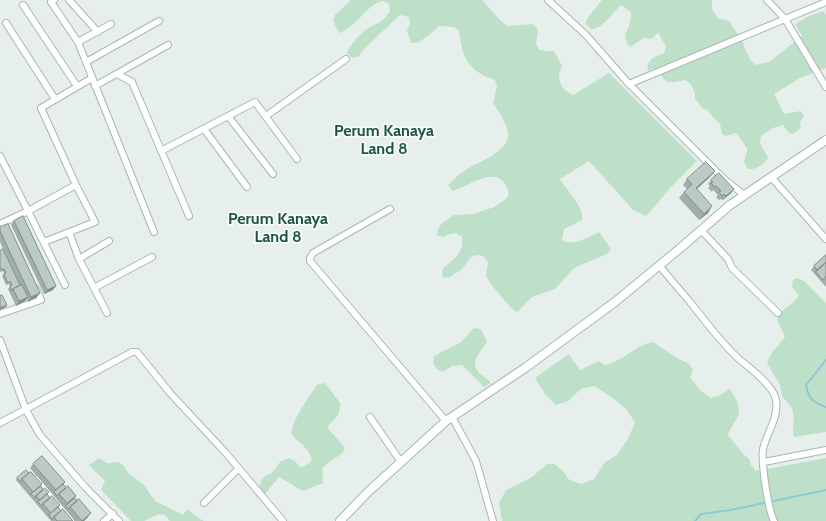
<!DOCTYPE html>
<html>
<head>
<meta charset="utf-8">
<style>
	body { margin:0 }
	canvas { display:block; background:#e6efeb }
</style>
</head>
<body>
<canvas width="826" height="521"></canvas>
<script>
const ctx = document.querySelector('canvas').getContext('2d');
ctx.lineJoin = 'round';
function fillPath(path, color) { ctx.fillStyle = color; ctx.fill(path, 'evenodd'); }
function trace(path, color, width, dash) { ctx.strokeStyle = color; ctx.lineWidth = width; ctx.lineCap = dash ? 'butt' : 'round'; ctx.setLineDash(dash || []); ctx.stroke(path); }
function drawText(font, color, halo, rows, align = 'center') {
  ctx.font = font + ' Cabin,sans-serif'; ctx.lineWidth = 3.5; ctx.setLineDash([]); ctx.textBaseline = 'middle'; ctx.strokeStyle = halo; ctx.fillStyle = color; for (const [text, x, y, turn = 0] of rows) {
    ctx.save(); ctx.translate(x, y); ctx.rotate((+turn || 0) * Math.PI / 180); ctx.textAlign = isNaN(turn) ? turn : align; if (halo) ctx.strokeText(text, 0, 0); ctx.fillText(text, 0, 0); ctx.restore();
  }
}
const green = new Path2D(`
	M351 0H482L501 21 507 26 533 24 538 30 536 44 539 50 546 51H554L562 66C556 79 560 89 573 95L609 73 697 161 668 190 657 204 646 216 633 210 589 161 560 179C566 189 585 208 582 220L564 229 562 240C573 247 589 237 599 232L611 249 607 254 574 268 555 289 532 297 517 312 512 309 490 283 486 276 488 262 483 256 476 255 470 258 462 269 450 277 443 278 442 270C452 259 465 254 462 237L456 233 449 234 443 237 437 235 438 229 442 223 454 215 473 214 494 207 506 199 509 194C508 190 506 185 504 182 491 167 466 188 452 191L448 185C454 179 460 173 467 169 479 162 506 152 508 137 509 126 498 111 493 103L497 87 495 80C491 78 485 77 481 74 463 62 462 51 459 31L454 27 438 26 434 31 418 43H411L407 30 410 24 409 17 400 15 363 50 359 56 352 58 347 53C350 45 362 31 370 27 381 22 383 21 390 11L389 4 383 1C365 5 358 27 339 33L333 21 335 15Z
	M602 0H712V9L718 18 729 21 743 42 745 49 751 61 756 65 769 62 802 36 795 24 809 16 824 11 826 15V68L800 78 774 94 784 114 801 111 804 117 800 122 801 128 793 134 789 133 783 125 773 128 761 136 760 143 768 158C764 164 754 172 747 168L744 162 747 152V148L736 133 726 136 722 134 720 124 712 116 708 110 702 108 695 98V94L691 84 685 80 674 82H667L654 68 648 71C645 62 656 54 664 54L666 46 658 33 651 39 644 38 630 47C621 36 628 33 630 22 631 19 631 15 631 12L621 5C613 12 603 29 591 29L586 24 587 19Z
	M796 278 804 281 826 303V432L794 437 793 433 794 419 792 408 782 396 780 385 767 363 771 354 785 337 777 320 782 311 796 300 799 295 792 287 793 280Z
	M474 328 481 329 487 342C481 352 469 361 479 373 483 376 488 379 491 383L484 387 462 365 452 366 443 372 437 369 433 363 434 356 461 342Z
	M653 342 677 358 689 364 693 370 690 377 700 390 711 398 718 396 730 389C735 398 743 408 737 418 734 424 730 428 728 435L743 454 749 459 751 465 756 471 826 458V521H502L499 503 506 490 532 477 547 464H554L565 473 568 479 581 484 594 479 605 462 617 455 628 439 635 422 626 409 613 398 594 386 581 389 568 401 556 405 545 394 535 378 569 354 580 370 599 361 605 365C622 362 635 345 653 342Z
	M325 383 340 403 339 414 327 427 345 448C342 455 338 456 332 460 328 462 325 466 322 469L323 483 303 491 279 477 264 495 259 487 261 481 265 476 272 473 280 462 289 458 295 461 300 467H303L312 461C312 455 307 450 303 445 299 442 294 438 292 434 289 424 311 394 317 385Z
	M99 458 107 463 118 462 124 466 127 472 144 485 152 497 157 502 183 515 187 509 197 517 204 521H170C160 507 153 519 144 521 140 521 135 521 131 521L101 490 105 481 89 465Z`);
const stream = new Path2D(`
	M826 360 806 385C809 400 813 402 826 407
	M695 521 701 514 731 510 826 490`);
const minor = new Path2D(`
	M54 0 51 2 78 42 154 232
	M69 0 98 32
	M548 0 586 35 629 84 723 178 744 195
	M767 0 785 19 826 87
	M23 5 77 86
	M6 23 55 99
	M78 42 111 24
	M86 62 159 21
	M117 74 132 82 189 216
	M629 84 826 2
	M95 86 168 45
	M228 116 273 174
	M266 116 346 59
	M204 129 247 187
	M161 151 255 102 297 159
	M0 156 28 211 76 185
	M771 177 826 239
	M390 209 313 253 310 258V261L446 421
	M0 224 28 211 65 285
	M701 230 728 259 732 268 778 313
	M69 232 79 259 107 313
	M44 242 95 222 76 185 41 108 92 78
	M79 259 109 241
	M659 265C669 278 680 290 690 302 707 323 721 343 740 360 750 368 774 386 776 400 779 418 767 432 763 449 761 462 768 509 774 521
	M94 288 152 257
	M0 314 41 300 36 289
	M0 340 26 410 40 435 86 488 119 521
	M370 417 401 462
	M452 417 476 461 493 521
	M0 423 132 352H137L170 393 225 452 283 521
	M764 462 826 450
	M37 479 71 521
	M204 503 238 469
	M104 521 113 514`);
const secondary = new Path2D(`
	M340 521 368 492 446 421 525 368 615 302 684 245 730 205 826 140`);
const wall = new Path2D(`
	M710 177 697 189 708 213 699 220 679 198 684 192 687 189 683 185 687 179Z
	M711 180 734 189 731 193 723 200 721 199 719 200 716 197 718 195 713 190 712 192 708 188 710 186 708 184Z
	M14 221 53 290 44 294 11 225Z
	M0 227 37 297 28 302 27 299 25 301 16 306 8 289 10 286 9 284 6 285 2 276 4 274 3 271 0 272V251L20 285 0 242Z
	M826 255V287L811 270 814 266Z
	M33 464 63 484 75 498 88 517 84 521H75L30 468Z
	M17 478 41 486 43 490 49 492 47 494 50 498 60 505 58 507 61 511 73 521H51L16 480Z`);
const shadedWall = new Path2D(`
	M715 171 710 177 691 194 696 188Z
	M734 189 731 193 723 200 726 196Z
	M712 206 708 213 699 220 704 214Z
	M56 286 53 290 44 294 47 290Z
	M40 293 37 297 28 302 31 297Z
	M28 297 25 301 16 306 19 301Z
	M7 305 6 307 0 310V308Z
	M91 513 88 517 84 521H82Z`);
const building = new Path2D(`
	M706 162 715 171 696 188 712 206 704 214 684 192 692 184 687 179Z
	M719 173 734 189 726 196 724 194 722 196 719 192 721 191 716 186 715 187 711 183 713 182 711 180Z
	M23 216 56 286 47 290 14 221Z
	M8 224 40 293 31 297 0 231V227Z
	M3 249 20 285 13 289 12 291 10 286 12 285 10 281 8 283 4 274 6 273 4 269 2 270 0 267V251Z
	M826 255V262L817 270 814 266Z
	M826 263V276L823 280 816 272Z
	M22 285 28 297 19 301 13 289Z
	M2 295 7 305 0 308V296Z
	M42 456 65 482 56 490 33 464Z
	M26 470 29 473 22 479 21 482 17 478Z
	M31 472 42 484 33 492 22 479Z
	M63 484 66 488 59 494 57 496 54 492Z
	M41 486 43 490 36 496 35 498 31 494Z
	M68 486 76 496 67 503 59 494Z
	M45 488 49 492 40 500 36 496Z
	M47 494 50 498 43 504 42 506 38 502Z
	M52 496 60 505 51 513 43 504Z
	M75 498 77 501 70 507 69 509 66 506Z
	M79 499 91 513 82 521 70 507Z
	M58 507 61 511 54 517 52 519 49 515Z
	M63 509 73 521H57L54 517Z`);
const neighbourhoodNames = [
	["Perum Kanaya",384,131],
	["Land 8",384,149],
	["Perum Kanaya",278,219],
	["Land 8",278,237]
];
fillPath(green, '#bfe0c8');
trace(stream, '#8ec9d4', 2);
trace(minor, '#a8b8b2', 8);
trace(secondary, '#a4bbb3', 10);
trace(minor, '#fff', 6);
trace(secondary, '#fff', 8);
fillPath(wall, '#a1aea9');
fillPath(shadedWall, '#838d89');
fillPath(building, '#bbcac4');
trace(building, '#838d89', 1);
drawText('bold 16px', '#1f5548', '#f7fbf9', neighbourhoodNames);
</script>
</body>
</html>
